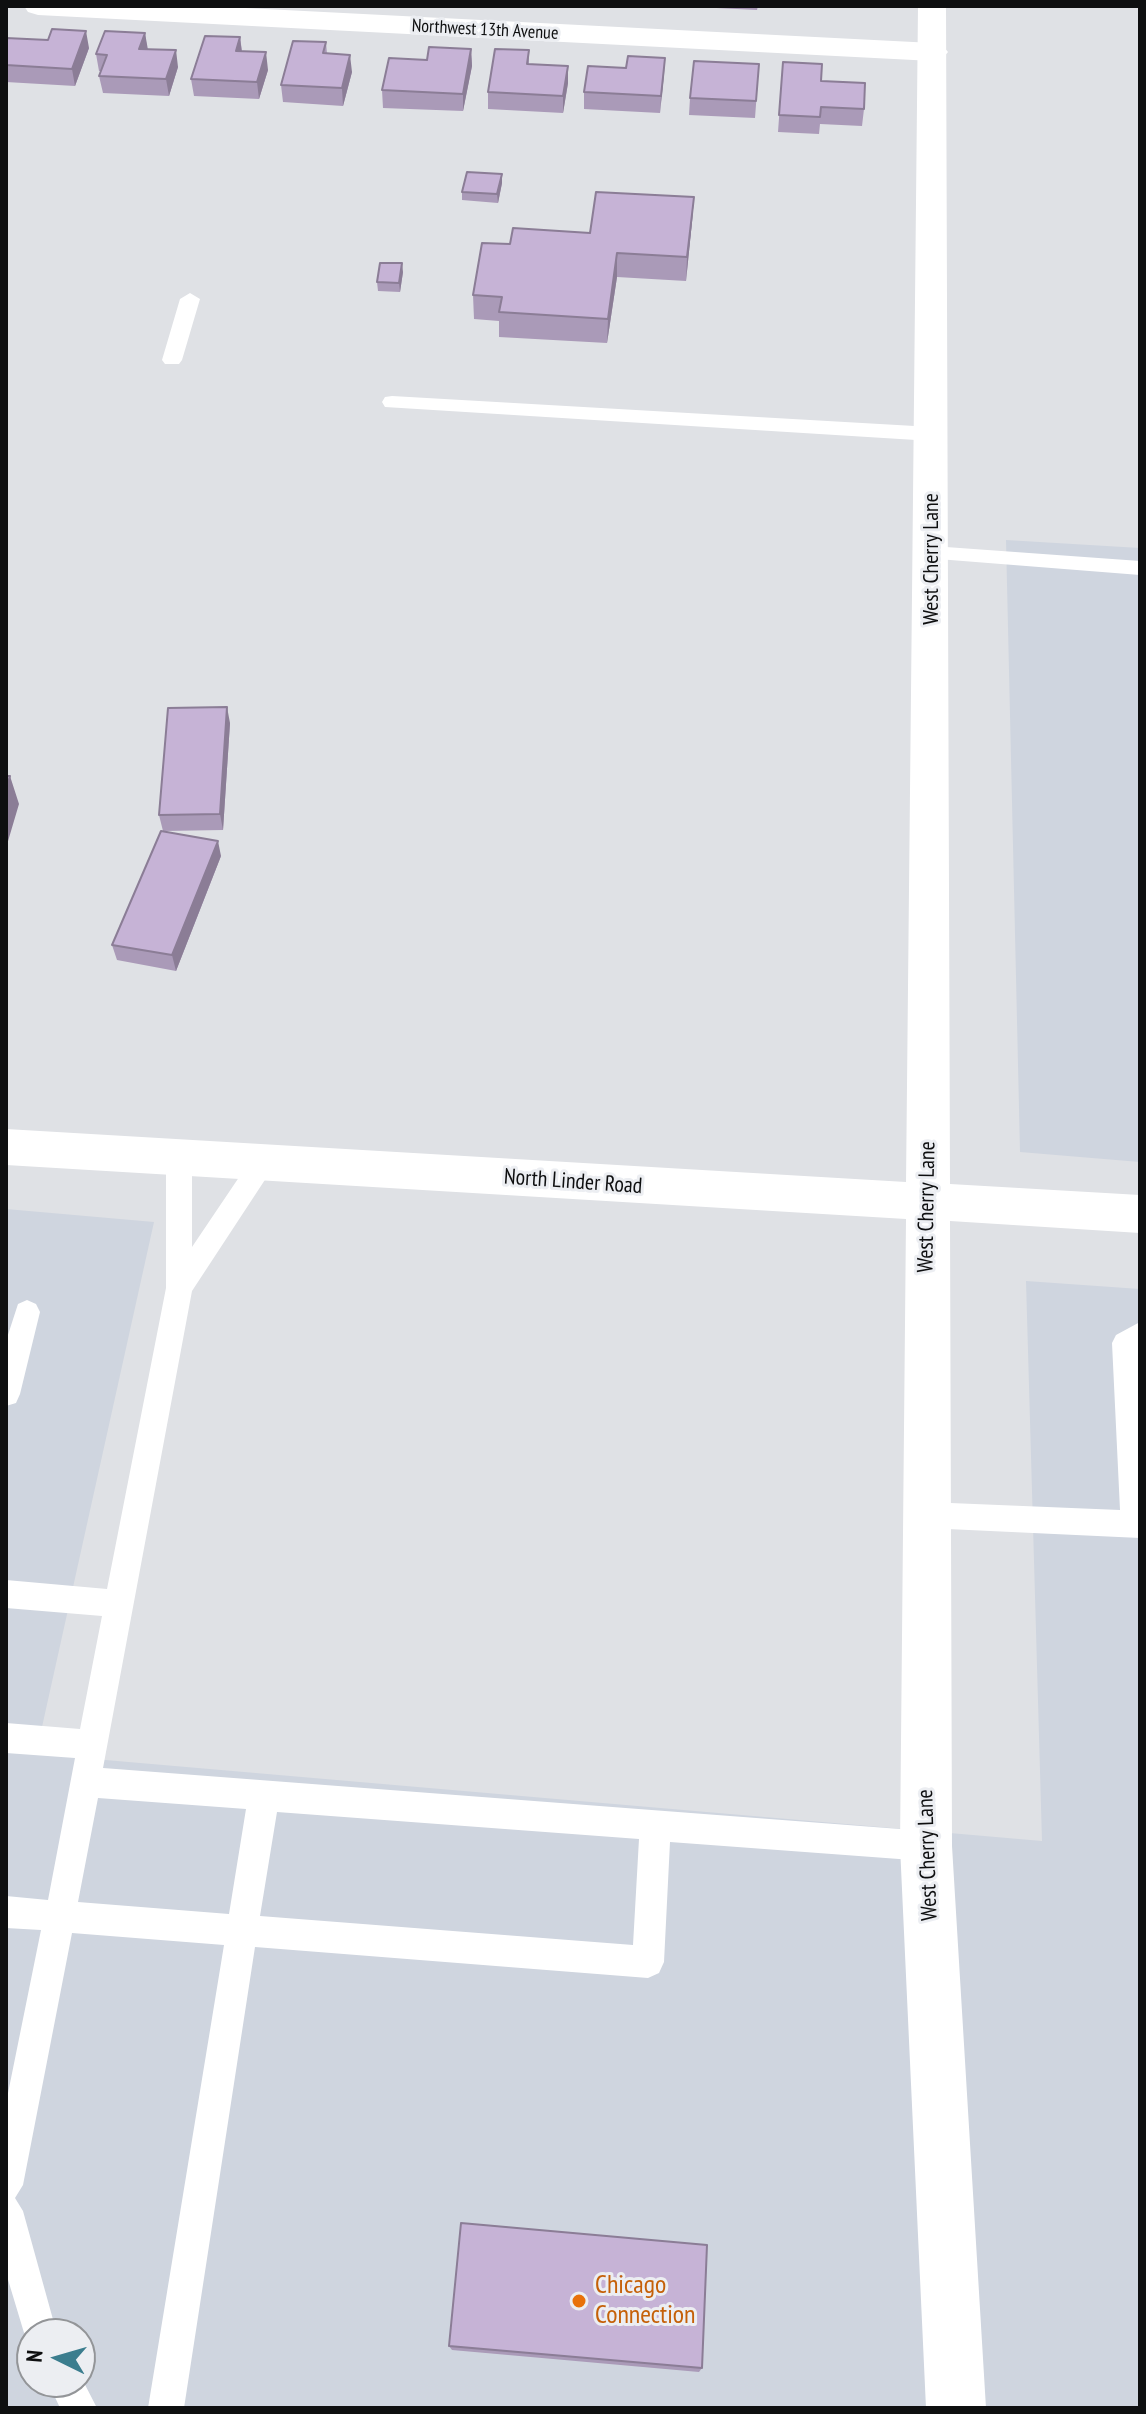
<!DOCTYPE html>
<html>
<head>
<meta charset="utf-8">
<style>
	body { margin:0 }
	#map { position:relative; width:1146px; height:2414px; overflow:hidden; background:#dfe1e5; font-family:"PT Sans Narrow",sans-serif }
	canvas { display:block }
	.frame { position:absolute; inset:0; border:8px solid #0e0f10; pointer-events:none }
	.north { position:absolute; left:16px; top:2318px; width:80px; height:80px; box-sizing:border-box; background:#eceef2; border:2px solid #939598; border-radius:50%; rotate:275deg; font-size:22px; font-weight:700; line-height:32px; text-align:center; color:#0e0f10 }
	.north::after { content:''; display:block; margin:auto; width:28px; height:36px; background:#3b7d8e; clip-path:polygon(50% 0,100% 100%,50% 72%,0 100%) }
</style>
</head>
<body>
<div id="map">
<canvas width="1146" height="2414"></canvas>
<div class="frame"></div>
<div class="north">N</div>
</div>
<script>
const ctx = document.querySelector('canvas').getContext('2d');
ctx.lineJoin = 'round';
function fillPath(path, color) { ctx.fillStyle = color; ctx.fill(path, 'evenodd'); }
function trace(path, color, width, dash) { ctx.strokeStyle = color; ctx.lineWidth = width; ctx.lineCap = dash ? 'butt' : 'round'; ctx.setLineDash(dash || []); ctx.stroke(path); }
function drawText(font, color, halo, rows, align = 'center') {
  ctx.font = font + ' "PT Sans Narrow",sans-serif'; ctx.lineWidth = 6; ctx.setLineDash([]); ctx.textBaseline = 'middle'; ctx.strokeStyle = halo; ctx.fillStyle = color; for (const [text, x, y, turn = 0] of rows) {
    ctx.save(); ctx.translate(x, y); ctx.rotate((+turn || 0) * Math.PI / 180); ctx.textAlign = isNaN(turn) ? turn : align; if (halo) ctx.strokeText(text, 0, 0); ctx.fillText(text, 0, 0); ctx.restore();
  }
}
const built = new Path2D(`
	M1006 540 1140 548V1162L1020 1152Z
	M6 1209 154 1222 36 1754 1042 1841 1026 1281 1140 1289V2408H6ZM32 2334H80V2382H32Z`);
const service = new Path2D(`
	M190 293 200 299 182 360 179 364H165L162 360 180 299Z
	M392 396 932 427 942 434 932 441 385 407 382 402 385 397Z
	M932 546 1140 561V575L925 558 921 553 925 548Z
	M179 1147 188 1150 192 1158V1247L254 1155 263 1152 272 1155 276 1163 192 1291 103 1768 926 1831 937 1835 941 1846 937 1857 926 1861 670 1842 664 1962 659 1973 648 1978 255 1947 184 2408H148L224 1945 72 1933 23 2185 15 2198 23 2211 57 2334H32V2348L28 2346 6 2273V2103L41 1930 6 1928V1896L48 1900 75 1758 6 1753V1723L80 1729 102 1616 6 1608V1580L107 1589 166 1288V1158L170 1150ZM98 1798 246 1809 229 1914 78 1902ZM277 1812 639 1839 633 1945 260 1916Z
	M27 1300 36 1304 40 1312 20 1394 16 1403 6 1406V1341L18 1304Z
	M1140 1322V1538L926 1528 916 1524 912 1515 916 1506 926 1502 1120 1510 1112 1343 1116 1335Z
	M80 2375 97 2408H60L48 2382H80Z`);
const minor = new Path2D(`
	M24 6H206L933 43 943 46 948 52 943 58 933 61 38 15 28 12Z`);
const secondary = new Path2D(`
	M918 6H946L950 1184 1140 1195V1233L950 1221 952 1846 986 2408H926L900 1846 906 1219 6 1165V1129L906 1182Z`);
const wall = new Path2D(`
	M676 6H758L757 10Z
	M778 6H852L778 8Z
	M145 33 147 49 178 67 169 96 103 93 99 76 101 71H99L96 54Z
	M240 37 242 51 268 70 259 99 194 96 191 79Z
	M6 38 89 48 75 86 6 82Z
	M326 42 327 54 352 72 343 106 283 102 281 85Z
	M471 49 472 66 463 111 383 108 382 90 427 60Z
	M529 50V64L568 66V83L563 113 488 109V92Z
	M665 58 660 113 584 109V92L626 68Z
	M783 62 821 81 864 109 862 126 820 124 819 134 778 132Z
	M759 64 755 118 689 115 690 98Z
	M502 183 498 203 462 200V192Z
	M694 197 692 222 686 281 617 277 607 343 499 337V321L474 319 473 295 510 244 590 233Z
	M403 272 400 292 378 291 377 282Z
	M230 723 223 830 163 831 159 815Z
	M221 856 176 971 117 960 112 945Z
	M449 2346 702 2368 699 2372 452 2350Z`);
const shadedWall = new Path2D(`
	M86 31 89 48 75 86 72 69Z
	M145 33 148 50 139 49Z
	M240 37 242 54 236 51Z
	M471 49 472 66 463 111V94Z
	M176 50 178 67 169 96 166 79Z
	M266 52 268 70 259 99 257 82Z
	M350 55 352 72 343 106 342 88Z
	M665 58 664 75 660 113 661 96Z
	M568 66V83L563 113V96Z
	M502 174V183L498 203 497 194Z
	M694 197 692 222 686 281 687 257Z
	M617 253V277L607 343 608 319Z
	M402 263 403 272 400 292 399 283Z
	M227 707 230 723 223 830 220 814Z
	M10 776 19 804 6 848V789Z
	M218 841 221 856 176 971 172 955Z`);
const building = new Path2D(`
	M52 29 86 31 72 69 6 65V38L48 40Z
	M105 31 145 33 139 49 176 50 166 79 99 76 107 55 96 54Z
	M205 36 240 37 236 51 266 52 257 82 191 79Z
	M293 41 326 42 323 53 350 55 342 88 281 85Z
	M429 47 471 49 463 94 382 90 389 58 427 60Z
	M495 49 529 50 527 64 568 66 563 96 488 92Z
	M628 56 665 58 661 96 584 92 588 66 626 68Z
	M694 61 759 64 756 101 690 98Z
	M783 62 822 64 821 81 865 83 864 109 821 107 820 117 779 115Z
	M467 172 502 174 497 194 462 192Z
	M596 192 694 197 687 257 617 253 608 319 499 312 502 297 473 295 482 243 510 244 513 228 590 233Z
	M380 263H402L399 283 377 282Z
	M227 707 220 814 159 815 168 708Z
	M6 776H10L6 789Z
	M161 831 218 841 172 955 112 945Z
	M461 2223 707 2245 702 2368 449 2346Z`);
const markers = [
	[579,2301,8,"#e8710a"]
];
const farStreetnames = [
	["Northwest 13th Avenue",485,30,3]
];
const streetNames = [
	["West Cherry Lane",932,559,-90],
	["North Linder Road",573,1182,4],
	["West Cherry Lane",927,1207,-89],
	["West Cherry Lane",928,1855,-92]
];
const nearFoodnames = [
	["Chicago",595,2286],
	["Connection",595,2316]
];
fillPath(built, '#cfd5df');
fillPath(service, '#fff');
fillPath(minor, '#fff');
fillPath(secondary, '#fff');
fillPath(wall, '#aa9ab8');
fillPath(shadedWall, '#8b7d96');
fillPath(building, '#c6b3d6');
trace(building, '#8b7d96', 2);
for (const [x, y, r, color] of markers) { const dot = new Path2D(); dot.arc(x, y, r, 0, 2 * Math.PI); ctx.fillStyle = color; ctx.fill(dot); trace(dot, '#eceef2', 3); }
drawText('18px', '#0e0f10', '#eceef2', farStreetnames);
drawText('22px', '#0e0f10', '#eceef2', streetNames);
drawText('26px', '#c56008', '#eceef2', nearFoodnames, 'left');
</script>
</body>
</html>
